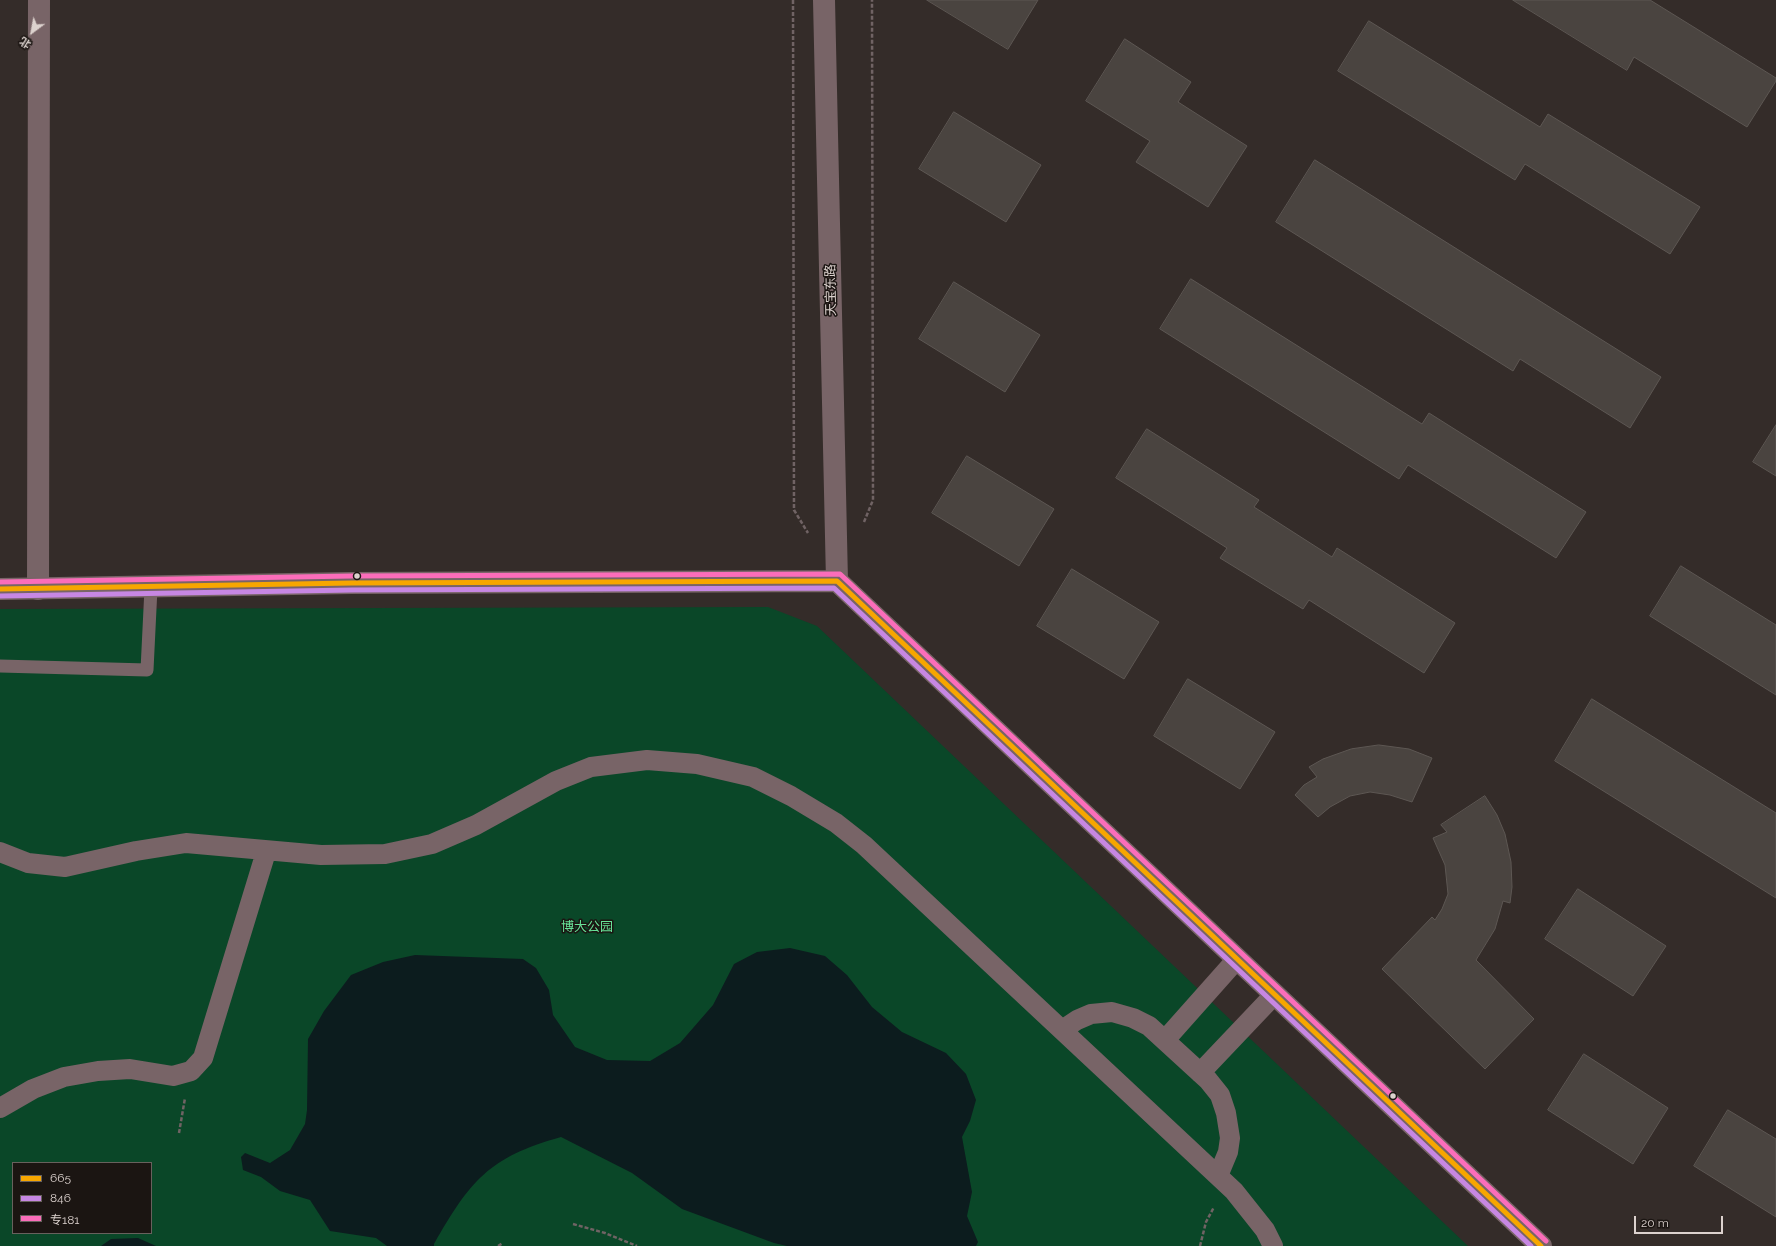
<!DOCTYPE html>
<html>
<head>
<meta charset="utf-8">
<style>
	body { margin:0 }
	#map { position:relative; width:1776px; height:1246px; overflow:hidden; background:#342c29; font-family:Raleway,"Noto Sans SC",sans-serif }
	canvas { display:block }
	.legend { position:absolute; left:12px; top:1162px; width:140px; height:72px; box-sizing:border-box; background:#1b1512; border:1px solid #68615d; margin:0; padding:5px 7px; list-style:none; font-size:12px; color:#dcd2ce }
	.legend li { display:flex; align-items:center; gap:8px; height:20px }
	.legend b { width:20px; border:1px solid #68615d }
	.north { position:absolute; left:12px; top:12px; width:40px; height:40px; -webkit-text-stroke:3px #1b1512; paint-order:stroke; rotate:212deg; font-size:11px; font-weight:700; line-height:16px; text-align:center; color:#dcd2ce }
	.north::after { content:''; display:block; margin:auto; width:14px; height:18px; background:#dcd2ce; clip-path:polygon(50% 0,100% 100%,50% 72%,0 100%) }
	.scale { position:absolute; left:1634px; top:1216px; width:89px; height:18px; box-sizing:border-box; border:2px solid #dcd2ce; border-top:0; padding-left:5px; font-size:12px; line-height:14px; white-space:nowrap; color:#dcd2ce; -webkit-text-stroke:3px #1b1512; paint-order:stroke }
</style>
</head>
<body>
<div id="map">
<canvas width="1776" height="1246"></canvas>
<ul class="legend">
<li><b style="height:5px;background:#f7a600"></b>665</li>
<li><b style="height:5px;background:#c787e3"></b>846</li>
<li><b style="height:5px;background:#fb6dba"></b>专181</li>
</ul>
<div class="north">北</div>
<div class="scale">20 m</div>
</div>
<script>
const ctx = document.querySelector('canvas').getContext('2d');
ctx.lineJoin = 'round';
function fillPath(path, color) { ctx.fillStyle = color; ctx.fill(path, 'evenodd'); }
function trace(path, color, width, dash) { ctx.strokeStyle = color; ctx.lineWidth = width; ctx.lineCap = dash ? 'butt' : 'round'; ctx.setLineDash(dash || []); ctx.stroke(path); }
function drawText(font, color, halo, rows, align = 'center') {
  ctx.font = font + ' Raleway,"Noto Sans SC",sans-serif'; ctx.lineWidth = 3; ctx.setLineDash([]); ctx.textBaseline = 'middle'; ctx.strokeStyle = halo; ctx.fillStyle = color; for (const [text, x, y, turn = 0] of rows) {
    ctx.save(); ctx.translate(x, y); ctx.rotate((+turn || 0) * Math.PI / 180); ctx.textAlign = isNaN(turn) ? turn : align; if (halo) ctx.strokeText(text, 0, 0); ctx.fillText(text, 0, 0); ctx.restore();
  }
}
const green = new Path2D(`
	M768 607 817 626 1468 1246H0V609ZM13 1163H151V1233H13Z`);
const water = new Path2D(`
	M790 948 825 956 847 975 872 1007 902 1032 946 1053 966 1074 976 1100 970 1121 962 1137 972 1192 967 1216 978 1242 976 1246H787L774 1243 682 1209 632 1173 561 1137C489 1157 470 1181 434 1244V1246H387L376 1238 330 1231 310 1200 280 1191 261 1177 243 1170 241 1157 245 1153 270 1163 290 1150 305 1124 307 1110 308 1039 324 1011 351 975 383 962 415 955 523 959 536 968 549 990 553 1015 575 1047 607 1060 650 1061 680 1043 713 1005 734 964 757 952Z
	M138 1238 156 1246H101L111 1239Z`);
const building = new Path2D(`
	M927 0H1038L1008 49Z
	M1513 0H1650L1776 78V81L1747 127 1634 57 1627 70Z
	M1369 21 1540 127 1548 114 1700 207 1670 254 1525 164 1515 180 1338 71Z
	M1125 39 1191 82 1178 102 1247 146 1208 207 1136 162 1150 141 1086 101Z
	M954 112 1041 165 1006 222 919 169Z
	M1315 160 1661 377 1630 428 1520 359 1513 371 1276 222Z
	M1191 279 1422 424 1429 413 1586 512 1556 558 1408 465 1399 479 1160 329Z
	M954 282 1040 335 1005 392 919 339Z
	M1776 425V476L1753 462Z
	M1147 429 1259 500 1254 507 1332 557 1337 548 1455 623 1424 673 1309 600 1303 609 1220 558 1227 548 1116 478Z
	M967 456 1054 509 1019 566 932 513Z
	M1681 566 1776 625V695L1650 616Z
	M1072 569 1159 622 1124 679 1037 626Z
	M1188 679 1275 732 1240 789 1154 736Z
	M1592 699 1776 813V898L1555 761Z
	M1379 745 1409 749 1432 758 1412 802 1390 795 1370 792 1350 796 1330 807 1318 817 1295 795 1304 785 1317 777 1309 767 1323 759 1351 749Z
	M1485 796 1497 815 1505 834 1511 862 1512 887 1510 903 1503 901 1495 929 1476 960 1534 1019 1485 1069 1382 969 1432 917 1435 920 1442 909 1448 894 1445 865 1433 838 1447 832 1441 825Z
	M1578 889 1666 946 1633 996 1545 939Z
	M1584 1054 1668 1108 1633 1164 1548 1110Z
	M1728 1110 1776 1139V1217L1694 1166Z`);
const path = new Path2D(`
	M793 0 794 510 808 533
	M864 522 873 500 872 0
	M179 1133 185 1098
	M573 1224 605 1233 637 1246
	M498 1246 503 1243
	M1200 1246 1206 1222 1214 1207`);
const service = new Path2D(`
	M0 666 147 670 151 588`);
const pedestrian = new Path2D(`
	M0 852 28 863 65 867 136 851 186 843 321 855 385 854 432 844 476 825 556 781 591 767 647 760 697 764 753 777 791 796 836 823 864 845 1234 1191 1265 1230 1273 1246
	M1062 1030 1077 1020 1091 1014 1112 1012 1133 1018 1149 1026 1208 1080 1220 1095 1226 1113 1230 1138 1228 1152 1218 1176
	M1165 1040 1237 959
	M1200 1073 1275 994
	M0 1108 33 1089 64 1077 98 1071 130 1069 173 1076 191 1071 203 1058 266 852`);
const minor = new Path2D(`
	M38 589 39 0`);
const tertiary = new Path2D(`
	M824 0 837 581
	M0 589 352 583 837 581 1541 1246`);
const bus1 = new Path2D(`
	M0 589 352 583 837 581 1541 1246`);
const bus2 = new Path2D(`
	M0 596 352 590 834 588 1531 1246`);
const bus3 = new Path2D(`
	M0 582 352 576 840 574 1546 1241`);
const markers = [
	[357,576,3.5,"#dcd2ce"],
	[1393,1096,3.5,"#dcd2ce"]
];
const streetNames = [
	["天宝东路",831,290,-91]
];
const parkNames = [
	["博大公园",587,927]
];
fillPath(green, '#0a4728');
fillPath(water, '#0c1c1e');
fillPath(building, '#4a4440');
trace(building, '#5d5753', 1);
trace(path, '#706364', 2.5, [4, 2]);
trace(service, '#786467', 13);
trace(pedestrian, '#786467', 20);
trace(minor, '#786467', 22);
trace(tertiary, '#786467', 22);
trace(bus1, '#f7a600', 5);
trace(bus2, '#c787e3', 5);
trace(bus3, '#fb6dba', 5);
for (const [x, y, r, color] of markers) { const dot = new Path2D(); dot.arc(x, y, r, 0, 2 * Math.PI); ctx.fillStyle = color; ctx.fill(dot); trace(dot, '#1b1512', 1.5); }
drawText('13px', '#dcd2ce', '#1b1512', streetNames);
drawText('13px', '#67e197', '#1b1512', parkNames);
</script>
</body>
</html>
